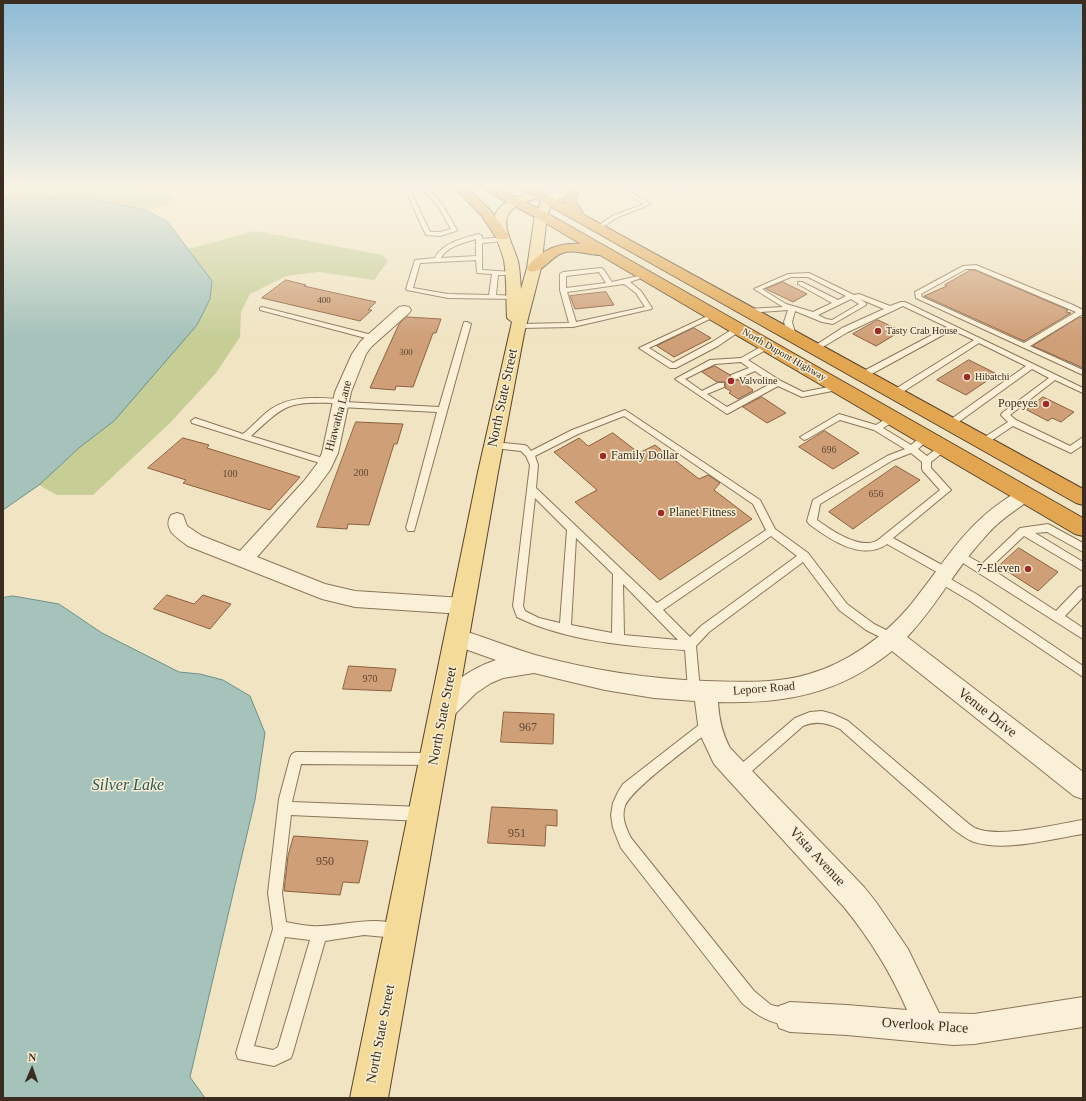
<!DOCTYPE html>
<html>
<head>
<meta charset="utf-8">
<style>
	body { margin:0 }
	#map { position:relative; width:1086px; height:1101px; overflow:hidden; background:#f0e4c3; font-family:"Times New Roman",serif }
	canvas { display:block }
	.frame { position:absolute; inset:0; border:4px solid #3a2c1e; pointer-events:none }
	.north { position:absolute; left:12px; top:1049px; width:40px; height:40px; -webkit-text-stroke:3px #f7edd3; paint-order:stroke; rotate:2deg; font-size:11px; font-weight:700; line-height:16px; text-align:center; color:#3a2c1e }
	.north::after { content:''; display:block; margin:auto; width:14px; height:18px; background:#3a2c1e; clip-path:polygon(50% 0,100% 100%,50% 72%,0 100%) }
</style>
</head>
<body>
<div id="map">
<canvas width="1086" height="1101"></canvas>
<div class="frame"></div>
<div class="north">N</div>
</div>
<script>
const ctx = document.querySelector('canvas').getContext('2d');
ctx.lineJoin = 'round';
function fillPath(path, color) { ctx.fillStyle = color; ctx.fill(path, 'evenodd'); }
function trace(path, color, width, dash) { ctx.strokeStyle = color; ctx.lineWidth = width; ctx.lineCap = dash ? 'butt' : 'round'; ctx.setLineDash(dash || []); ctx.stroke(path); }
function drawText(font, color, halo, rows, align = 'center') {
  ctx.font = font + ' "Times New Roman",serif'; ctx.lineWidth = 3; ctx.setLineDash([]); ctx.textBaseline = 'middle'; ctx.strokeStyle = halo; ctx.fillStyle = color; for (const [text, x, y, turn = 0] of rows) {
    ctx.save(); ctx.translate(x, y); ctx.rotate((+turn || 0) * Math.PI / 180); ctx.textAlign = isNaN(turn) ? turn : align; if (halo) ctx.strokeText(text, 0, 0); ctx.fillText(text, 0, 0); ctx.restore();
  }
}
const green = new Path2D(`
	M3 185H131L146 192 174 197 167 205 145 210 90 199 3 198Z
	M256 231 382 255 388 261 374 280 319 272 286 276 250 294 241 312 240 337 216 373 170 423 93 495H57L39 485 80 447 114 421 212 282 188 249Z`);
const water = new Path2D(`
	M3 198 90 199 145 210 167 221 212 281 210 299 197 325 114 421 80 447 39 485 3 510Z
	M13 596 59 604 102 633 179 672 200 674 223 680 250 696 265 733 255 800 190 1077 205 1098H3V598Z`);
const building = new Path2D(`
	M971 270H975L1068 310 1066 312 1071 313 1024 341 924 296 947 286 945 285Z
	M286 280 306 285 304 286 376 302 368 310H372L360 321 262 298Z
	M783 282 807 294 793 302 766 289Z
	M606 292 614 305 575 309 570 296Z
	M407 317 441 319 436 333H433L413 387 396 386 395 390 370 388 399 324Z
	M1080 317 1083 319V368L1033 346Z
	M878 320 901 331 876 346 853 334Z
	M694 328 711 338 674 357 657 346Z
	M969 360 997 374 966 395 937 380Z
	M715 366 730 375V380H738L753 390H752L753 391 738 399 729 393 731 391 725 388V382H717L702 372Z
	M762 397 786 413 767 423 743 407Z
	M1043 397 1074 412 1061 422 1052 418 1048 421 1027 410Z
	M356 422 403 424 397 444H394L369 525 348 524 347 529 317 527Z
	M825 431 859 453 833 469 799 447Z
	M613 433 639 453 655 445 699 479 708 475 720 483 714 490 752 519 660 580 575 502 597 490 554 452 579 438 588 446Z
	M183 438 209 445 207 448 300 477 270 510 183 483 186 480 148 468Z
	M896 466 920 480 853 529 829 512Z
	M1019 548 1058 572 1038 591 999 566Z
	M167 595 194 604 203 595 231 604 210 629 154 609Z
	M349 666 396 669 391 691 343 689Z
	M504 712 554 714 553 744 501 742Z
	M492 807 557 810V826L546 825 545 846 488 843Z
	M294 836 368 841 359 883 343 882 340 895 284 891 288 856Z`);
const lane = new Path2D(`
	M391 185H398L411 192 430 232H440L451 229 438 206 420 185H426L443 206 457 230 456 231 440 236 426 235 407 194Z
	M612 185H619L651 204 616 218 600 229H596V227L612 216 644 204Z
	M700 185H708L687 193 682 192Z
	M479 234 482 236V239L504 237 507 239 504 241 482 243V270L513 272 514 273 511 275H498L496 295 514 296 516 297V299L448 298 407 290 406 289 415 260 435 258C442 243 464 238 479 234ZM476 239V256L441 258C446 247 465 242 476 239ZM476 260 477 273 492 274 489 295 448 294 413 288 420 263Z
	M976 265 1073 305 1083 310V315H1081L1030 346 1083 370V375L916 298 915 292 963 266ZM966 269H975L1076 312 1024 343 922 297 921 294Z
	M601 268 603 269 612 282 647 274V276L630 282 641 291 652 308 651 309 573 327 519 328 515 326 519 324 569 323 560 290V274L563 272ZM599 272 606 283 566 288V276ZM624 284 636 293 645 307 576 322 567 292Z
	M809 273 854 295 859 294 890 306 901 302H905L1083 388V393L1055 380 1010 415 1016 420 1070 446 1083 437V445L1071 453 1013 426 986 444H980L979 442 980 440 1008 422 1001 415 1002 413 1049 378 1032 369 953 426H947L946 424 947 422 1026 366 979 343 898 395H892V391L974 340 952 330 866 377H860V373L947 327 903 306 848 332 816 351H813V347L842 328 884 309 860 299 866 303V305L833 324 822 322 795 311 792 322 796 336 792 338 788 336 784 322 788 310 747 313 744 311 747 309 783 307 754 289 788 274ZM791 277H808L846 296 838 300 802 282H798V284L832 303 813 312 786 304 762 289ZM851 299 859 304 832 320 826 319 818 315Z
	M262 307 376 336 377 338 373 340 260 310V308Z
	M714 313 717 315 716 316 649 348 673 363 712 342 736 327H742L743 329 718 346 676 368H670L639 348Z
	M464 322H467L471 324 414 531H408L406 528 437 412 340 407 337 406 336 403C287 402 287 403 251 436L329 460 330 462 329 464 326 465 192 423 191 421 195 418 243 434C253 426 261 416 271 409 292 395 317 398 341 399H344L345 402 439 407Z
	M766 344H769L773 346 748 360 781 381 803 392 839 385 843 387 842 389 802 397 778 386 727 414 675 379 710 360 741 358ZM741 362 749 368 731 375V379H737L755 371 772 383 727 407 707 394 724 387V383H718L702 391 685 379 715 364Z
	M625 410 760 500 775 529 808 553 847 604 874 624 896 635 898 638 896 641 892 643 866 630 839 610 803 562 709 632 696 646 700 690 698 694 694 695 690 694 688 690 685 650C632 647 565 641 517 617L513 606 530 465 526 456 521 451 494 448 490 445 494 442 524 445 527 446 531 451 572 430ZM624 416 753 504 766 530 657 603 536 488 538 465 535 456 578 434ZM535 498 567 530 560 623 539 618 525 611 523 606ZM771 536 797 556 701 626 690 637 663 610ZM576 538 613 574 612 633 571 625ZM623 584 678 640 624 635Z
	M839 414 876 425 890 416H896L897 418 896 420 883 428 911 445 923 435H929L930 437 929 439 918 449 927 456 940 446H946L947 448 946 450 931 462V468L951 490 893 538 951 570 952 573 951 576 947 577 978 595 1083 666V677L970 601 938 582 937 579 938 576 942 575 887 544C862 562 829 539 809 524L807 521 813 500 887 456 905 449 874 430 840 420 807 439 804 440 800 437ZM911 453 922 462V469L923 471 940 490 878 540C861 551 831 530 817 520L820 504 893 460Z
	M1048 524 1083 543V552L1047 532 1035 533 1083 562V571L1024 536 990 568 1056 611 1079 587 1083 586V597L1065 616 1083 628V639L955 558 954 555 955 552 959 551 982 564 1020 528Z
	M822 711 833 714 848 721 963 819C967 822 971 826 975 828 999 839 1057 824 1083 820V834C1050 839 1006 852 974 842 966 839 960 834 953 829L840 729C828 723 816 720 803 726L744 778 739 780 734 778 733 774 734 770 795 718 810 712Z
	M708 719 712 721 714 725 712 729C695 743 631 789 625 806 621 817 626 828 631 838L754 991 771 1005 794 1010 796 1016 794 1022C776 1029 755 1014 742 1003L621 848 613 828 611 815 613 803 618 792 623 784 704 721Z
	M296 752 433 753 437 755 439 759 437 763 433 765 301 764 292 802 422 807 427 809 429 814 427 819 422 821 291 815 282 893 286 922C297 924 309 927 320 926 347 925 376 915 402 926L404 931 402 936 397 938 364 935 325 941 293 1052 291 1058 274 1066 238 1059 236 1053 273 929 268 893 279 799 290 758 292 754ZM285 937 310 940 278 1047 273 1050 254 1046Z`);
const street = new Path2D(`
	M404 306 409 307 411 310 409 313 371 347 366 354 351 392 338 453 330 470 316 489 257 557 325 584 355 591 463 598 470 600 473 606 470 612 463 614 355 607 322 599 188 546C178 538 162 530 171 515L177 513 183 515 187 526 202 536 240 551 304 481 317 464 322 453 335 392 352 354 361 341 399 307Z
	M1025 489 1031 491 1034 495 1031 499C1014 511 997 522 984 538 955 569 936 607 907 637L1083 772V799L1074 796 892 651C839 694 785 704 718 702 719 719 722 733 730 748L864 887 876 902 908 949 939 1013 974 1014 1083 997V1027L974 1044 953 1045 847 1035 790 1032 779 1028 775 1017 779 1006 790 1002 847 1005 907 1010C891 973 870 939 844 907L714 764 699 732 695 701 654 698 605 690 534 673 503 678 491 683 476 693 451 718 443 722 435 718 432 711C442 687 472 668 496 660L451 644 447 638 451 632 458 629C484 637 509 647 535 655 590 670 648 679 706 681 740 682 776 684 809 674 847 663 882 638 908 608 938 572 961 530 1000 503 1008 497 1016 492 1025 489Z`);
const secondary = new Path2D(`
	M574 185H590L588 187 552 202H544L542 199 544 196Z`);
const primary = new Path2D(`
	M538 190 542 191 544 194 542 197C531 200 516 203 509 213 500 224 515 249 518 261 520 270 520 280 521 289L527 268 535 215 544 196H552L554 199 547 215 541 268 524 334 498 472 388 1098H350L478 472 512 322 507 318C506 299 507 279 504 260 501 249 496 239 494 228 489 203 520 195 538 190Z`);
const highway = new Path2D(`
	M452 185H465L491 211 509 236 507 239H497L482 216Z
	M477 185H492L545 212 1083 518V536L1075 534 600 255C586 255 573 248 560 254 549 259 542 274 529 271L527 268C539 250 560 242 581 244L537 218 479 187Z
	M514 185H529L565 205 563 200 570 187H578L580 189 575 200 584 215 1083 489V505L1076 503 516 187Z`);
const markers = [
	[878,331,4,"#9c2a27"],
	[967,377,4,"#9c2a27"],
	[731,381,4,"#9c2a27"],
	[1046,404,4,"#9c2a27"],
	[603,456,4,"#9c2a27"],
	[661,513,4,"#9c2a27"],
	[1028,569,4,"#9c2a27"]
];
const farNumbernames = [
	["400",324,301],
	["300",406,353]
];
const farPoinames = [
	["Tasty Crab House",886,331],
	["Hibatchi",975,377],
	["Valvoline",739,381]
];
const farStreetnames = [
	["North Dupont Highway",784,355,30]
];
const numberNames = [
	["696",829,450],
	["200",361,473],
	["100",230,474],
	["656",876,494],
	["970",370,679]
];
const poiNames = [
	["Popeyes",1038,404],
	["Family Dollar",611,456,"left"],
	["Planet Fitness",669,513,"left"],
	["7-Eleven",1020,569]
];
const streetNames = [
	["Hiawatha Lane",339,416,-75],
	["Lepore Road",764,689,-5]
];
const nearNumbernames = [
	["967",528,728],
	["951",517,834],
	["950",325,862]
];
const nearStreetnames = [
	["North State Street",503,398,-78],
	["Venue Drive",987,713,38],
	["North State Street",443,716,-79],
	["Vista Avenue",817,857,47],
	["Overlook Place",925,1026,4],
	["North State Street",381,1034,-79]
];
const nearWaternames = [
	["Silver Lake",128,786]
];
fillPath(green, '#c6ce96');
fillPath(water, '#a5c2bb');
trace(water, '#6c9189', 1);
fillPath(building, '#cf9f78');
trace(building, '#8b5f3e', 1);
trace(lane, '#8b7559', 2);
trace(street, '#8b7559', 2);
trace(secondary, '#6c563c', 2);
trace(primary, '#58432d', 2);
trace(highway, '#58432d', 2);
fillPath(lane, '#faf0d7');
fillPath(street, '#faf0d7');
fillPath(secondary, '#faf0d7');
fillPath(primary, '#f4db9a');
fillPath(highway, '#e2a651');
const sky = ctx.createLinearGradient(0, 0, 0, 339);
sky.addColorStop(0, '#8dbad6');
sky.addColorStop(0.55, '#f8f3e4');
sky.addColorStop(1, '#f8f3e400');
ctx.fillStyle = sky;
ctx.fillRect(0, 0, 1086, 339);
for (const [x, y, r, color] of markers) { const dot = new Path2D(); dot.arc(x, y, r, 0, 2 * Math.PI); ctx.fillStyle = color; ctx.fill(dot); trace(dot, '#f7edd3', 1.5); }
drawText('9px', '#5f4934', null, farNumbernames);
drawText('10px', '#3a2c1e', '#f7edd3', farPoinames, 'left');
drawText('10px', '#3a2c1e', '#f7edd3', farStreetnames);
drawText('10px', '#5f4934', null, numberNames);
drawText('12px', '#3a2c1e', '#f7edd3', poiNames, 'right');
drawText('12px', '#3a2c1e', '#f7edd3', streetNames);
drawText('12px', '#5f4934', null, nearNumbernames);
drawText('14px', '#3a2c1e', '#f7edd3', nearStreetnames);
drawText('italic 16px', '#2c5a59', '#f7edd3', nearWaternames);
</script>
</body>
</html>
